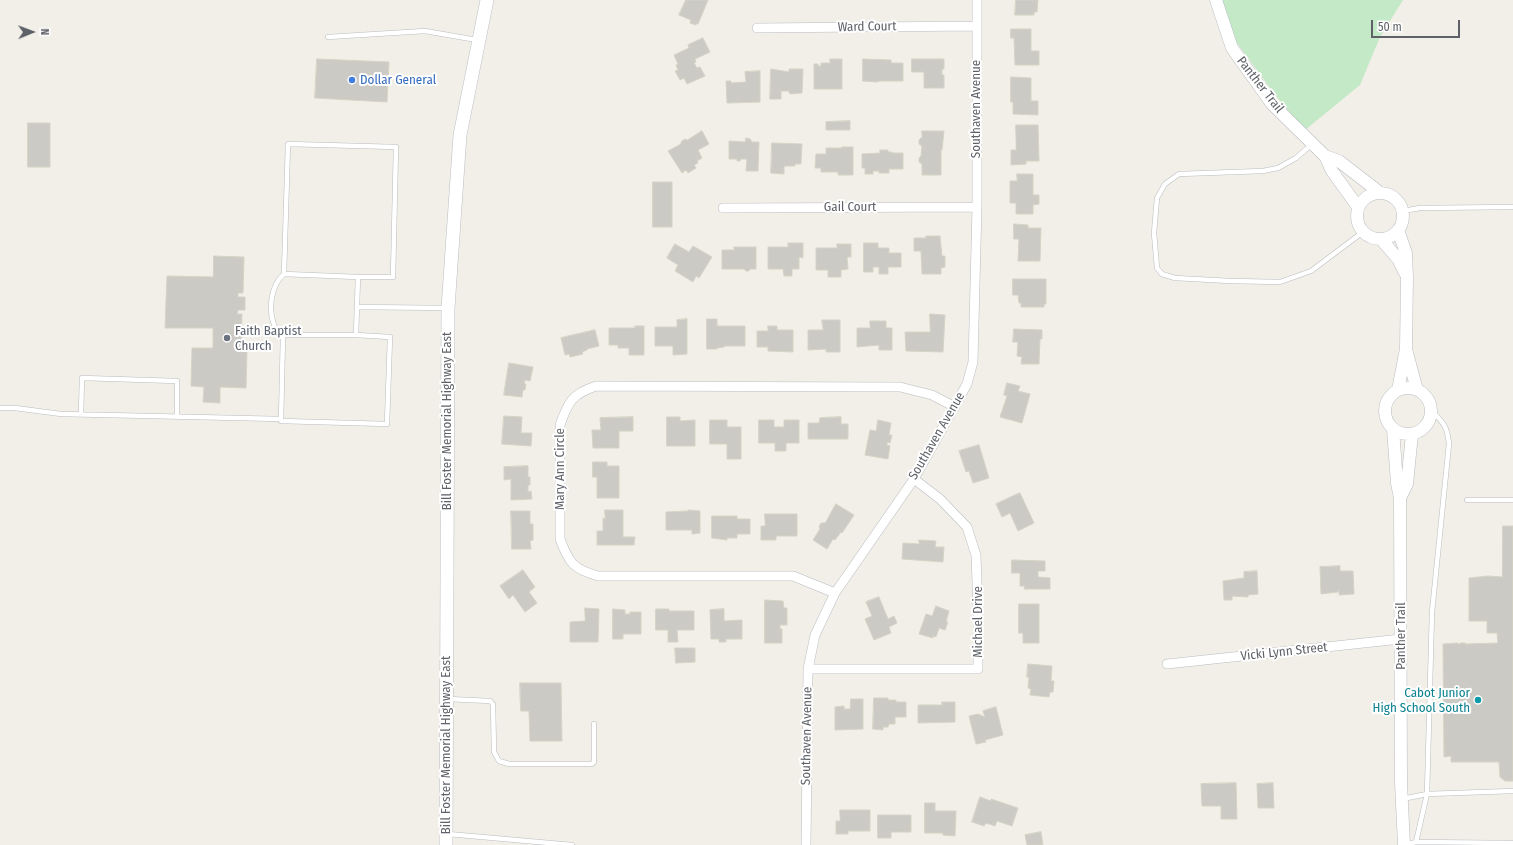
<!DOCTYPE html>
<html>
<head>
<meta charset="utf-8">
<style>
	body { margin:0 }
	#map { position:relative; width:1513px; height:845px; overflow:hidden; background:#f1efe7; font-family:"Fira Sans Condensed",sans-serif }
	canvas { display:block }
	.north { position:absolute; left:12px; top:12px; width:40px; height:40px; -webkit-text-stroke:3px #fff; paint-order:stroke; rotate:89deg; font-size:11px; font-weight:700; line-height:16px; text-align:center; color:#5e6268 }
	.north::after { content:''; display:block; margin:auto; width:14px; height:18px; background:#5e6268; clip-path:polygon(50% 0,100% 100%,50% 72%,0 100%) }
	.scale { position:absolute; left:1371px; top:20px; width:89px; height:18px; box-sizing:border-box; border:2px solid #5e6268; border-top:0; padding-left:5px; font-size:12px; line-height:14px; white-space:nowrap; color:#5e6268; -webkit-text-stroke:3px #fff; paint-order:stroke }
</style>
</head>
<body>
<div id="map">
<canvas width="1513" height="845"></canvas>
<div class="north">N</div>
<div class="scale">50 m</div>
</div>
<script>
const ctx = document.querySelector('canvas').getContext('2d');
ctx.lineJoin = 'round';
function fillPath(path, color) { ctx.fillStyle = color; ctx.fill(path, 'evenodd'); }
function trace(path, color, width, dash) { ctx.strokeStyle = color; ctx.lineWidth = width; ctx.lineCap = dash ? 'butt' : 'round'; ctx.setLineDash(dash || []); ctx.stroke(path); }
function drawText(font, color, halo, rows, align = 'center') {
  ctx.font = font + ' "Fira Sans Condensed",sans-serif'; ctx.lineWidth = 4; ctx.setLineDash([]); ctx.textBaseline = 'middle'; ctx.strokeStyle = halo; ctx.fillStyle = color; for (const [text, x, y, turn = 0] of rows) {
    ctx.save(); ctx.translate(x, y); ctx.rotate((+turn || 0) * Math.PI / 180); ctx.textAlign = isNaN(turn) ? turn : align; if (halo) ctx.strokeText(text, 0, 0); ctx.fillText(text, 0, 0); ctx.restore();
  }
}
const green = new Path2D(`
	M1222 0H1403L1380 37 1360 85 1305 130 1275 95 1232 36Z`);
const building = new Path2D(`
	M686 0H708L698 24 696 23V25L690 23 691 20 679 15Z
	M1016 0H1038L1037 12H1034V15H1015Z
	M1011 29H1031V51H1039V65H1015L1014 38H1011Z
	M703 38 710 52 695 59 696 62 694 63 697 68 700 67 705 76 687 84 684 78 680 80 675 71 678 70 676 65 678 64 674 55 689 48 688 45Z
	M317 59 389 62 387 102 315 98Z
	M830 59H842V89H814V64H818V66H821V63H830Z
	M863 59 891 60V63H903V81H879L877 82 863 81Z
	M912 59H944V69H942V75H944V88H924V72H912Z
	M771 69 789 72V69H803L802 93 791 94 789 93V91H781V99H770Z
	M760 71V102L727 103 726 81H731V83L746 82 745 72Z
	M1011 77 1031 78V101H1038V115L1013 114V102H1011Z
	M850 121V130H826V122Z
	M28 123H50V167H28Z
	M1016 125H1038L1039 161H1026V164L1011 165V150H1016Z
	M702 131 709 144 698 150 702 158 697 161 698 163 694 165 696 168 688 173 686 170 682 173 668 151 681 144V142L685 139 687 140Z
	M922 131H944L942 150H941V175H922V164L919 162V158L921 156 922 146 919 144V140L922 137Z
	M746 138 750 139 752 142H759L758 171H746L747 159H741L740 161H737V159H729V141L745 142Z
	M772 143 802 144 801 164H795V166H784V174L771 173Z
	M842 147H853V175H838V172H821V168H815L816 154H826V148H842Z
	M880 150H888V152H892V153H903V169H889V173H879V171H873V174H865V168H862V154L880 153Z
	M1017 174H1033V195H1039V204L1033 205V214H1016V203H1010V181H1017Z
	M653 182H672V227H653Z
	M1014 224 1028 225V228H1041L1040 261H1018L1019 239H1014Z
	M926 236H940L942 256H945V267L941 268V274H922L921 251H914V238H926Z
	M788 243H803V258L799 257V269H792V276H784L783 269H768V247H788Z
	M864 243H878V248H889V253H901V267H888V274H879V267H873V272H864Z
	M675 244 689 252 693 246 712 257 699 278 696 276 693 282 675 271 678 265 667 258Z
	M837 244H851V257H847L848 269 841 270V277H828V270H816V248H837Z
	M734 247H756V269H750L749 271H746L744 269H722V250H734Z
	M214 256 244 257 243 293H238V297H245V310H238L237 314H242L241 349H247L246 388 220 387V403L203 402 204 387 191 386 192 348H213V328H165L167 276 213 277Z
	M1013 279H1046V304H1044V307H1021V303H1019L1018 295H1013Z
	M930 314 945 315 943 352 906 351 905 332H930Z
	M687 319V354L673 355V346H655V327H677V320Z
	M707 319H717V326H745V346H724V347L717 348V349H707Z
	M822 320H840V352H826V349L808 350V330H823Z
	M870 321H886V328H892V350H879V345L857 347V328H870Z
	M635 326H644V355H629V348H618V345H609V328H635Z
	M768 326H777V330H793V352L768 351V347H757V331H768Z
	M1014 329 1042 330V339H1040L1039 364H1021L1022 357 1017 356 1018 342H1013Z
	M595 330 599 346 587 349V350L582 352 583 354 570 357 569 354 565 355 561 338Z
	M509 363 533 367 530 381 525 380 524 384H526L525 390H523L522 397 504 395Z
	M1007 383 1020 386 1018 391 1030 394 1022 423 1000 417 1007 396 1004 395Z
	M504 416 522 417 521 433H532L531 446 502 444Z
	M633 417V431H619V448H593L592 430H601L600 418Z
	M667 417H680V421L695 420V446H667Z
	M841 417V424H848V439H808V423H819L820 418Z
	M710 420H727V427H741V459H727V444H710Z
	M759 420H774V427H784V420H799V443H786V451H775V443H759Z
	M878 420 891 423 889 435H892L890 443 887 442V445L890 446 888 459 865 455 870 430 876 431Z
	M979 445 989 478 973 483 969 471 966 472 959 451Z
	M593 462H607V466H619V498H597V477H593Z
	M528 466V477H530V485H528V492L531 491 532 499 511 500V479L504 480V467Z
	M1020 493 1034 523 1018 531 1010 513 1002 517 996 504Z
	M836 504 854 515 842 533 841 532 835 540 833 539 827 549 813 540 820 529 819 527 821 523H825Z
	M605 510H623V537H635L634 545H597V531H603V518L605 519Z
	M689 510 700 511V533L692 534V530H666V512L688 511Z
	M511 511H530V524H533V540L530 541 531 549H512Z
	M765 514H797V536H776V540H761V526H765Z
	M712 516H737V519H750V534H737V538H727V540L712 538Z
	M1503 526H1513V781H1505L1500 777 1499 762H1451V756L1444 757 1443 644 1458 643V644H1460V643H1465V644L1498 643 1497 633H1487V621H1469V578L1488 576 1502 577Z
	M919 540 936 541 935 547H944L943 562 902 559 903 543 919 544Z
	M1012 560 1045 561V571H1038V577L1050 578V589H1024L1025 586H1020V573H1012Z
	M1340 566V571H1353L1354 594 1339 595V590L1338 592 1321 594 1320 567Z
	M523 570 535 587 529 592 537 603 525 612 513 595 509 599 500 586Z
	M1257 571 1258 594 1248 595V597L1232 596V600H1224L1223 581 1244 578V572Z
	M879 597 888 619 894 616 897 623 889 627 891 633 874 640 865 619 872 616 866 602Z
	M765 600 783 601 784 608H787V625H780V629H782V643H765Z
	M1019 604H1039V643H1023V633H1019Z
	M936 606 949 611 946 622H948L945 630 939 628 936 637 933 636V638L919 634 926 614 932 616Z
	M585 608 599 609 598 642H570V622L585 621Z
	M613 609 625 610V614H630V612H641V634H623V639H613Z
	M656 609H669V611H694V630H677L678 642H668V630H656Z
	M724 609V621L742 620V639H726V642H719V639H711L710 610Z
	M675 648H695V662L676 663Z
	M1028 664 1052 666 1051 681H1054L1053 692H1050L1049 697 1030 695 1031 689 1028 688 1029 677H1027Z
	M520 683H561L562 741H530L529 711H521Z
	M874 698H888V700H896V702H906V717H895V724H889L888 727H883V730L873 729Z
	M851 699H863V729L835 730V707L844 706V709H850Z
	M942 702H955V722L918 723V705H942Z
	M996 707 1003 735 985 740 986 742 976 744 969 716 978 714 985 717 983 711Z
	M1236 783 1237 819H1221V806H1202L1201 784Z
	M1273 783 1274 808H1258L1257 784Z
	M980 797 991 801V799L1018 808 1012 826 997 821 995 826 986 823 984 826 972 822Z
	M925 803H935V811H956L955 836 943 835V833H925Z
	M840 810H870V831H848V834H836V821H840Z
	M878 815H911V832H891V838H878Z
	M1041 832 1043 845H1027L1025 835Z`);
const service = new Path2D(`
	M328 37 425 31 477 40
	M288 144 396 147 393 277H358L356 335 390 337 387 424 281 421 283 335C280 332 276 329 274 325 268 309 271 285 284 274Z
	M1311 145 1296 158 1278 168 1263 171 1179 174 1165 184 1157 198 1154 233 1157 268 1162 274 1175 278 1230 281 1280 282 1311 271 1363 232
	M1403 211 1420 208 1513 207
	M284 274 358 277
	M357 307 447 308
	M283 335H356
	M0 408H15L61 414 281 419
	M81 414 82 378 177 381V416
	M1467 500H1513
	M448 699 490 701 493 704 494 752 499 761 509 764H592L594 762V724
	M1402 799 1427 794 1513 791
	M448 834 572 845
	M1416 842 1427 794 1432 612 1449 444C1447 425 1444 424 1431 410
	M1405 845 1416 842 1513 843`);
const minor = new Path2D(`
	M757 28 977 26
	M723 208 977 207
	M835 593 793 576H598C573 569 569 563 560 539V425C568 402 572 394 596 386L900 387 932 395 955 407
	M1167 664 1401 639
	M808 669H978V611L976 555 967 527 940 499 914 479
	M806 845 808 669 815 635 835 593 914 479 967 384 973 362 977 207V0`);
const tertiary = new Path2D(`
	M1216 0 1232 48 1272 104 1325 156 1339 161 1379 192
	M1325 156 1332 171 1358 207
	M1357 216a23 23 0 1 1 46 0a23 23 0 1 1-46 0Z
	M1381 239 1398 259 1405 273
	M1406 349 1417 390
	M1385 411a23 23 0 1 1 46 0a23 23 0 1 1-46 0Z
	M1398 390 1406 349 1407 277 1406 253 1398 230
	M1393 429 1397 483 1400 498 1401 783 1404 845
	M1400 498 1407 484 1412 434`);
const secondary = new Path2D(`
	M446 845 448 308 460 135 487 0`);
const markers = [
	[352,80,4,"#3f7fe0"],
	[227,338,4,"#6b7280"],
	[1478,700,4,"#0f9aa8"]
];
const streetNames = [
	["Ward Court",867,27,-1],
	["Panther Trail",1260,85,52],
	["Southaven Avenue",976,109,-90],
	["Gail Court",850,207],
	["Bill Foster Memorial Highway East",447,421,-90],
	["Southaven Avenue",937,436,-60],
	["Mary Ann Circle",560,469,-90],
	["Michael Drive",978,622,-90],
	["Panther Trail",1401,636,-90],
	["Vicki Lynn Street",1284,652,-6],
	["Southaven Avenue",807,736,-89],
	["Bill Foster Memorial Highway East",446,745,-90]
];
const shopNames = [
	["Dollar General",360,80]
];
const worshipNames = [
	["Faith Baptist",235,331],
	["Church",235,346]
];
const cultureNames = [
	["Cabot Junior",1470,693],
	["High School South",1470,708]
];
fillPath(green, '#c3e9c6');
fillPath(building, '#cccac4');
trace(building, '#d6d2c5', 1);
trace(service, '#b9bcc1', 5.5);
trace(minor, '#b9bcc1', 10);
trace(tertiary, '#b9bcc1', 13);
trace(secondary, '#babdc3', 14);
trace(service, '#fff', 4.5);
trace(minor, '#fff', 9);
trace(tertiary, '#fff', 12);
trace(secondary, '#fff', 13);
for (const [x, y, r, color] of markers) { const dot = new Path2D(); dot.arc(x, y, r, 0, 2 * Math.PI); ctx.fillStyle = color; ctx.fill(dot); trace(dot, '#fff', 1.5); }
drawText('13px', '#5e6268', '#fff', streetNames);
drawText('13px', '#366cbe', '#fff', shopNames, 'left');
drawText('13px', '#5b616d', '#fff', worshipNames, 'left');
drawText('13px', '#0d838f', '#fff', cultureNames, 'right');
</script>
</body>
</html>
